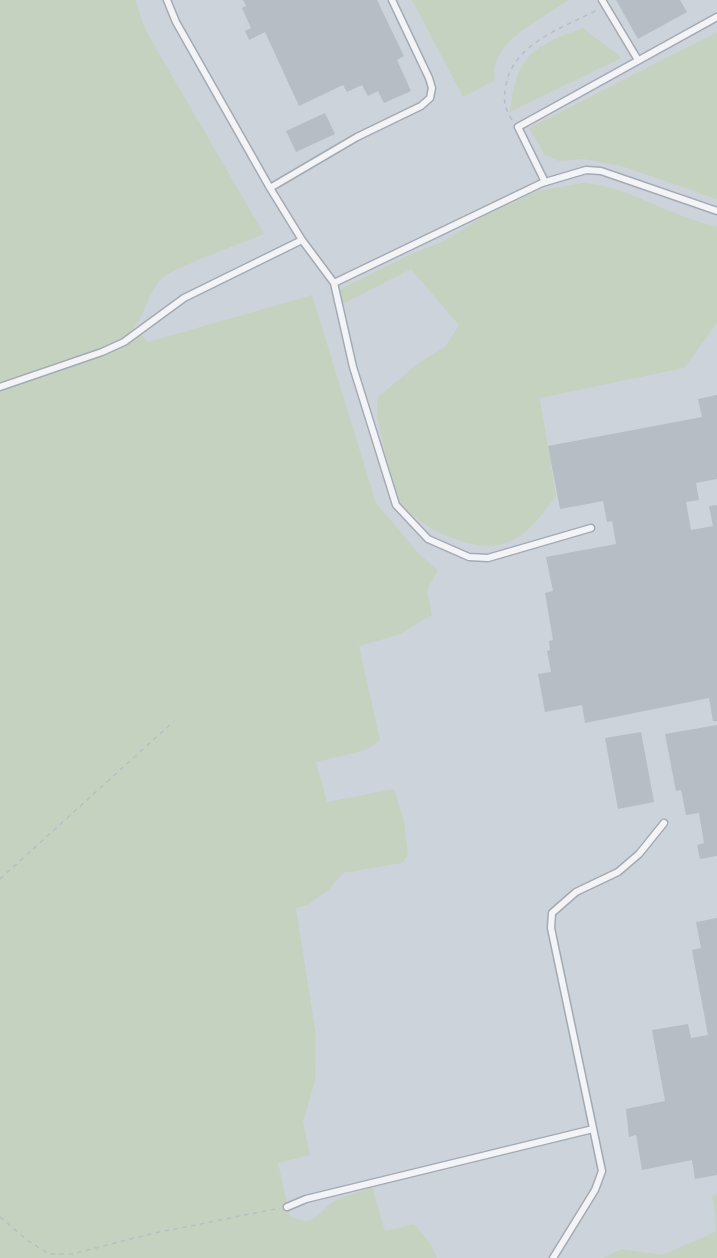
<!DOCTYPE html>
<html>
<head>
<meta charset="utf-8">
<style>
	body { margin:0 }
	canvas { display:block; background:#dfe3e8 }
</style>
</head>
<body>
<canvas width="717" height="1258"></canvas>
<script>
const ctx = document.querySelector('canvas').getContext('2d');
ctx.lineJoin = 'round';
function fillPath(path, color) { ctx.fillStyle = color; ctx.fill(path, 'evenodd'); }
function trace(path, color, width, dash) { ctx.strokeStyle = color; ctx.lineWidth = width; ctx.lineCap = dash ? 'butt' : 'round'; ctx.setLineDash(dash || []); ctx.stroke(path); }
const built = new Path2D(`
	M54 0H717V1258H238L136 374Z`);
const green = new Path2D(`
	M0 0H135L146 31 264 234C247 241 170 269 161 279 148 293 146 312 134 327L148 342 312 295 376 503 420 555 438 570 427 590 432 615 398 635 359 646 380 740 366 750 316 762 327 802 394 789 404 821 408 855 402 863 343 873 328 890 308 905 296 908 316 1036 315 1081 303 1122 310 1155 278 1163 290 1216C317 1229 316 1212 335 1201 347 1195 360 1192 372 1187L385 1231 414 1224 430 1243 437 1258H0Z
	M412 0H569C542 19 488 42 495 80L463 97Z
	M583 28C595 40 609 45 621 58L510 112C516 57 533 45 583 28Z
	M717 32V199L621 166 583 159 559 161 545 155 529 128Z
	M583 183C631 186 670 218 717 226V323L684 368 540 398 556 496C523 542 501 559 445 535 422 525 403 511 392 487 386 476 387 459 384 447 380 429 375 416 378 397L420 362 445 347 459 325 411 269 343 304 339 290 413 253 440 243 488 214 538 191Z
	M717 1194V1258H603L622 1249 662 1255 715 1232 716 1219 712 1196Z`);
const building = new Path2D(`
	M243 0H377L404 56 397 60 411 91 384 103 378 91 368 96 362 85 347 92 343 85 299 106 265 32 249 40 245 31 251 28 242 8 246 6Z
	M616 0H680L687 12 638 39Z
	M325 113 335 134 296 152 286 131Z
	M717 395V479L696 483 699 500 686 502 691 530 713 526 709 506 717 505V721H713L709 698 585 723 582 705 545 712 538 674 551 672 547 651 550 650 549 641 553 640 545 593 553 591 546 557 616 544 612 521 607 522 603 501 560 509 548 446 702 417 698 399Z
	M717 725V856L700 859 697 845 704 843 699 813 686 815 681 790 676 791 665 734Z
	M641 732 654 802 618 809 605 738Z
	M717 918V1175L695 1179 692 1160 642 1170 636 1135 629 1137 626 1109 665 1101 652 1030 688 1024 691 1038 708 1035 692 950 701 948 696 922Z`);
const path = new Path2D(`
	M512 120C504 108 503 99 506 85 513 43 565 27 599 9
	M0 879 174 721
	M0 1217 27 1240 49 1254H72L150 1234 280 1208`);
const service = new Path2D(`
	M167 0 176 22 270 188 302 240 334 283 353 367 396 505 428 539 469 557 488 558 591 528
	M602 0 638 60
	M545 182 518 127 717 17
	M270 188 357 137 421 106 430 98 432 88 429 78 392 0
	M334 283 542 183 586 170 601 171 717 211
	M0 387 102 352 124 342 184 298 302 240
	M287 1207 306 1199 593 1129
	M553 1258 595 1190 602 1171 551 928 552 913 576 892 618 872 639 854 664 823`);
fillPath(built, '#cdd3da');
fillPath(green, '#c6d2c0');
fillPath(building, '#b6bdc5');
trace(service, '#a4aab2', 9);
trace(path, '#b9bec3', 1.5, [4.5, 4.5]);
trace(service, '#f2f4f7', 6);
</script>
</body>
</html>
